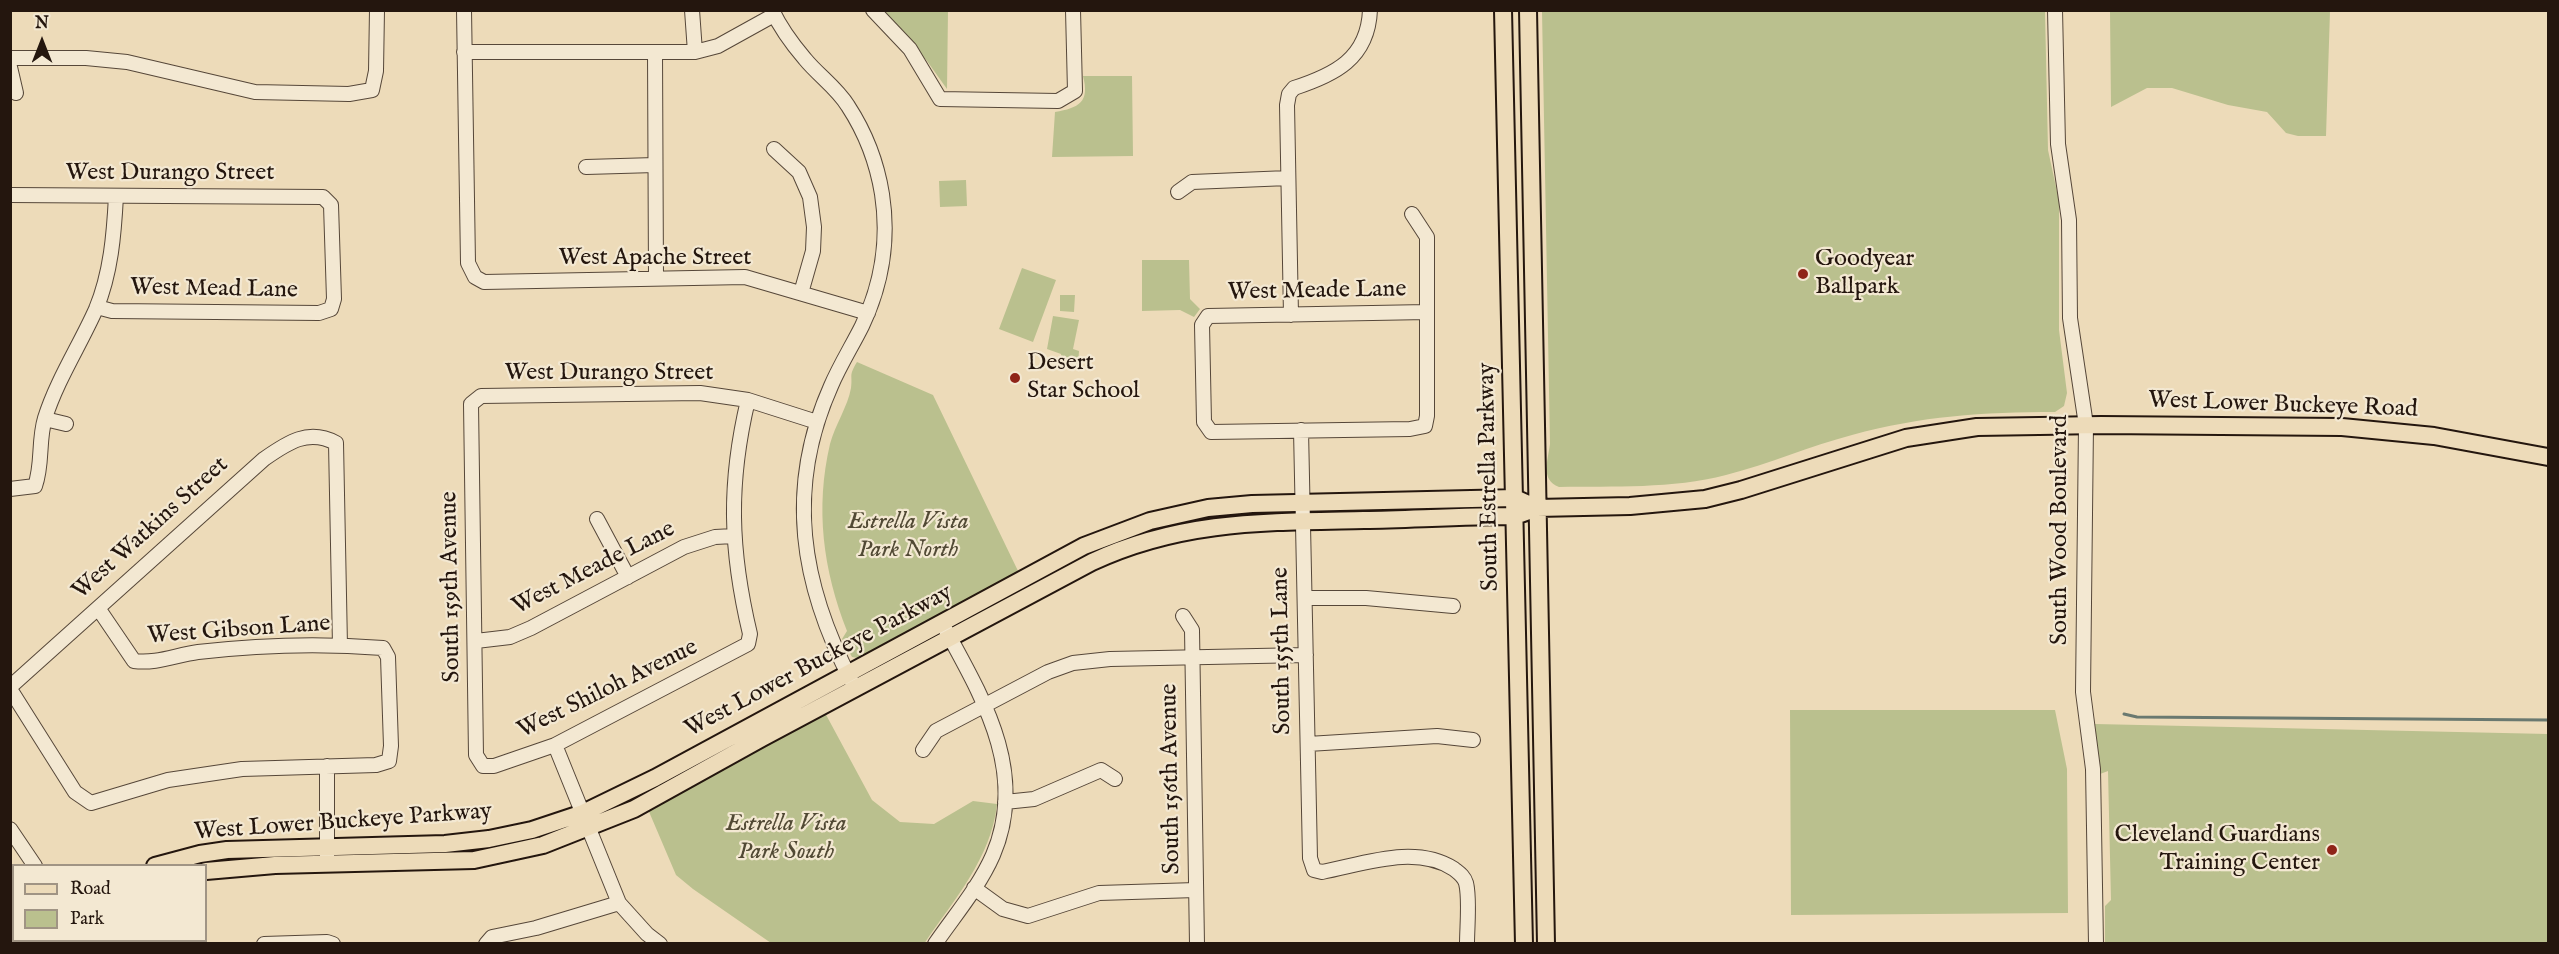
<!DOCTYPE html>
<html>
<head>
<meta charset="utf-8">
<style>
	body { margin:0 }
	#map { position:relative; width:2559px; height:954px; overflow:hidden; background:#eddbb9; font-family:"IM FELL English",serif }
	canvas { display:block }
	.frame { position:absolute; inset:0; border:12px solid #24160e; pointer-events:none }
	.legend { position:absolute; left:12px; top:864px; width:195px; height:78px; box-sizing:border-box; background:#f3e8d2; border:2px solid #a09484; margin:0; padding:8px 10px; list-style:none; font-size:18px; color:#24160e }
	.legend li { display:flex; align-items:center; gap:12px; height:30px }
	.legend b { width:30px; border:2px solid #a09484 }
	.north { position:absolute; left:12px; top:12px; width:60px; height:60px; -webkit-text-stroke:4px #f3e8d2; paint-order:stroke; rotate:0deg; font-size:16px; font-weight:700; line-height:24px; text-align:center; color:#24160e }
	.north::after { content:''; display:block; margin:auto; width:21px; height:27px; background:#24160e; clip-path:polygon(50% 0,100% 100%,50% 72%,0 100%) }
</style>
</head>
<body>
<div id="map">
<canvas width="2559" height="954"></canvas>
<div class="frame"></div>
<ul class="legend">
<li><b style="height:8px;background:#eddbb9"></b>Road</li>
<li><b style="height:16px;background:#bac08e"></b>Park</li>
</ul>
<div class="north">N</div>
</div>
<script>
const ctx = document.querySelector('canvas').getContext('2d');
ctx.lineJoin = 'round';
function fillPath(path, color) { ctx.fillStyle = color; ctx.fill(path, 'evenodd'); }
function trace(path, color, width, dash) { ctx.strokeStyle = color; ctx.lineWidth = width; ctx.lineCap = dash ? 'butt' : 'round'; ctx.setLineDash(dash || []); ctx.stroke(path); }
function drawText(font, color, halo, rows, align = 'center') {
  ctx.font = font + ' "IM FELL English",serif'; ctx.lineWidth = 4.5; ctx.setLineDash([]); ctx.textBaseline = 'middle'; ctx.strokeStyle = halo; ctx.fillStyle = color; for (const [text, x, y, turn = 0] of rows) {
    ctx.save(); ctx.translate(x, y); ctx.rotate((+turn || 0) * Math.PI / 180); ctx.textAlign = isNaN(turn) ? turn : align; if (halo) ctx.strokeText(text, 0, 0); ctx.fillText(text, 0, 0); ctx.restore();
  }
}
const green = new Path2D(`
	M883 11H948L947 89 927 61Z
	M1542 11H2045L2048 150 2059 201V330L2067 393 2064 406 2055 412C1982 412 1922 416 1852 435 1810 446 1769 464 1726 475 1672 489 1614 486 1559 487 1540 480 1548 460 1550 444Z
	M2110 11H2330L2326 136H2298L2286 133 2267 112 2228 105 2172 88H2147L2111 107Z
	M1083 76H1132L1133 156 1052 157 1055 112C1079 108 1090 102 1083 76Z
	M966 180 967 206 940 207 939 181Z
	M1142 260H1189L1190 299 1200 309 1194 317 1180 310 1142 311Z
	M1022 268 1056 280 1033 342 999 329Z
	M1060 295H1075L1074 312 1060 311Z
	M1053 316 1079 320 1073 349 1079 351 1078 364H1062L1061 354 1047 349Z
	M857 362 933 395 1019 573 858 658 852 657 842 639 847 631C823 570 815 508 830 444 835 425 848 406 851 388 853 374 848 377 857 362Z
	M1790 710H2055L2067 769 2068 913 1791 915Z
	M824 711 872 800 900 822 934 824 973 801 997 804C991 859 954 899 924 944L771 943 693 889 676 875 647 807Z
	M2095 724 2548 734V943H2105V906L2111 900 2108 771 2100 774Z`);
const stream = new Path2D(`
	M2124 714 2137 717 2548 720`);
const minor = new Path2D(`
	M464 10 468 263 475 277 484 282 745 277 868 313
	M692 10 695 52
	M772 10C780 27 793 45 805 59 818 75 837 88 848 106 865 132 877 163 882 194 889 239 882 284 862 326 852 346 840 365 831 386 785 489 801 585 852 682
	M873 10 910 49 940 99 1058 101 1075 91 1073 10
	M2055 10 2058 144 2069 220 2070 318 2086 425 2083 692 2093 769 2096 944
	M464 52H695L718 46 774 15
	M655 52 656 278
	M10 58H86L127 62 255 92 349 94 372 90 376 71 377 10
	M10 67 16 93
	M774 149 799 172 810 197 814 227 813 251 801 293
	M586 167 655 165
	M1178 192 1192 182 1288 178
	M10 195 323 197 331 205 334 299 331 309 319 313 112 311 97 307
	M1412 214 1427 237V416L1425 426 1410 429 1211 432 1204 422 1202 325 1208 316 1427 312
	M1291 315 1287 105 1289 94 1294 88C1334 75 1368 59 1370 10
	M748 400C728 484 730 550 750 634L748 644 555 745 494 766H483L476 755 471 404 481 396 700 393 748 400 817 422
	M45 419 66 424
	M1301 430 1310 858 1314 870 1322 872C1364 864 1415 844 1454 869 1459 873 1464 876 1466 883 1470 898 1467 927 1467 944
	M10 489 35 486C43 464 38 441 45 418 57 380 80 345 96 309 111 273 114 234 116 196
	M597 519 628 577
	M1305 598H1366L1453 606
	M1183 616 1192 630 1197 944
	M476 641 510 637 531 628 684 547 715 537 734 536
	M10 687 264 459C287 443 308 428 336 443L340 646
	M10 689 75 792 91 803 168 780 242 769 376 765 389 761 391 746 388 657 383 648C322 643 258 645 198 652 176 655 156 664 134 661L98 608
	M1308 744 1437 736 1473 740
	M555 745 619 903 647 934 660 944
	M923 750 936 731 1048 672 1073 663 1110 659 1306 655
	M327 766V857
	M1005 802 1034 799 1101 770 1115 779
	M10 829 35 866
	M974 888 1003 909 1028 916 1099 893 1196 890
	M84 940 86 944
	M264 944 327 942 333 944
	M486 944 492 937 536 928 619 903
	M935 944C955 915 979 887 993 855 1029 771 981 695 942 623`);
const major = new Path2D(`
	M1503 10 1524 944
	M1528 10 1546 944
	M155 866 200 854 227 850 445 844 489 839 532 830 583 813 655 778 1084 546 1150 521 1208 508 1252 504 1515 498 1537 508
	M206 871 275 865 474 860 543 845 634 809 762 738 1092 562C1182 520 1267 522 1364 520 1414 519 1465 516 1515 516L1537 508 1630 506 1705 499 1741 490 1906 438 1977 427 2101 425 2342 427 2434 436 2548 457
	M10 940 14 938
	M31 944 36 940`);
const markers = [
	[1803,274,6,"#8f2418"],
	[1015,378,6,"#8f2418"],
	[2332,850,6,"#8f2418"]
];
const streetNames = [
	["West Durango Street",170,174],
	["West Apache Street",655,259],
	["West Mead Lane",214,290,1],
	["West Meade Lane",1317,292,-1],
	["West Durango Street",609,374],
	["West Lower Buckeye Road",2283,406,2],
	["South Estrella Parkway",1490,477,-91],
	["West Watkins Street",151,529,-42],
	["South Wood Boulevard",2061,530,-90],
	["West Meade Lane",594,569,-27],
	["South 159th Avenue",452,587,-91],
	["West Gibson Lane",239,631,-4],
	["South 155th Lane",1283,651,-91],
	["West Lower Buckeye Parkway",819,662,-28],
	["West Shiloh Avenue",608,690,-26],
	["South 156th Avenue",1172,779,-91],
	["West Lower Buckeye Parkway",343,823,-4]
];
const poiNames = [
	["Goodyear",1815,260],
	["Ballpark",1815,288],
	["Desert",1027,364],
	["Star School",1027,392],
	["Cleveland Guardians",2320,836,"right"],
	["Training Center",2320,864,"right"]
];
const parkNames = [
	["Estrella Vista",908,523],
	["Park North",908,551],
	["Estrella Vista",786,825],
	["Park South",786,853]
];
fillPath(green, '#bac08e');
trace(stream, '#6a7970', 3);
trace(minor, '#564739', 16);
trace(major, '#24160e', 20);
trace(minor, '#f3e8d2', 14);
trace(major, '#eddbb9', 16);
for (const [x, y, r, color] of markers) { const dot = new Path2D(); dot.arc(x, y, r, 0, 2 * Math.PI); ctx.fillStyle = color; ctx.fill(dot); trace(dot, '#f3e8d2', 2); }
drawText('24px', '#24160e', '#f3e8d2', streetNames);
drawText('24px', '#24160e', '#f3e8d2', poiNames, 'left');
drawText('italic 24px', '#514934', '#f3e8d2', parkNames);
</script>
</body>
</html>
